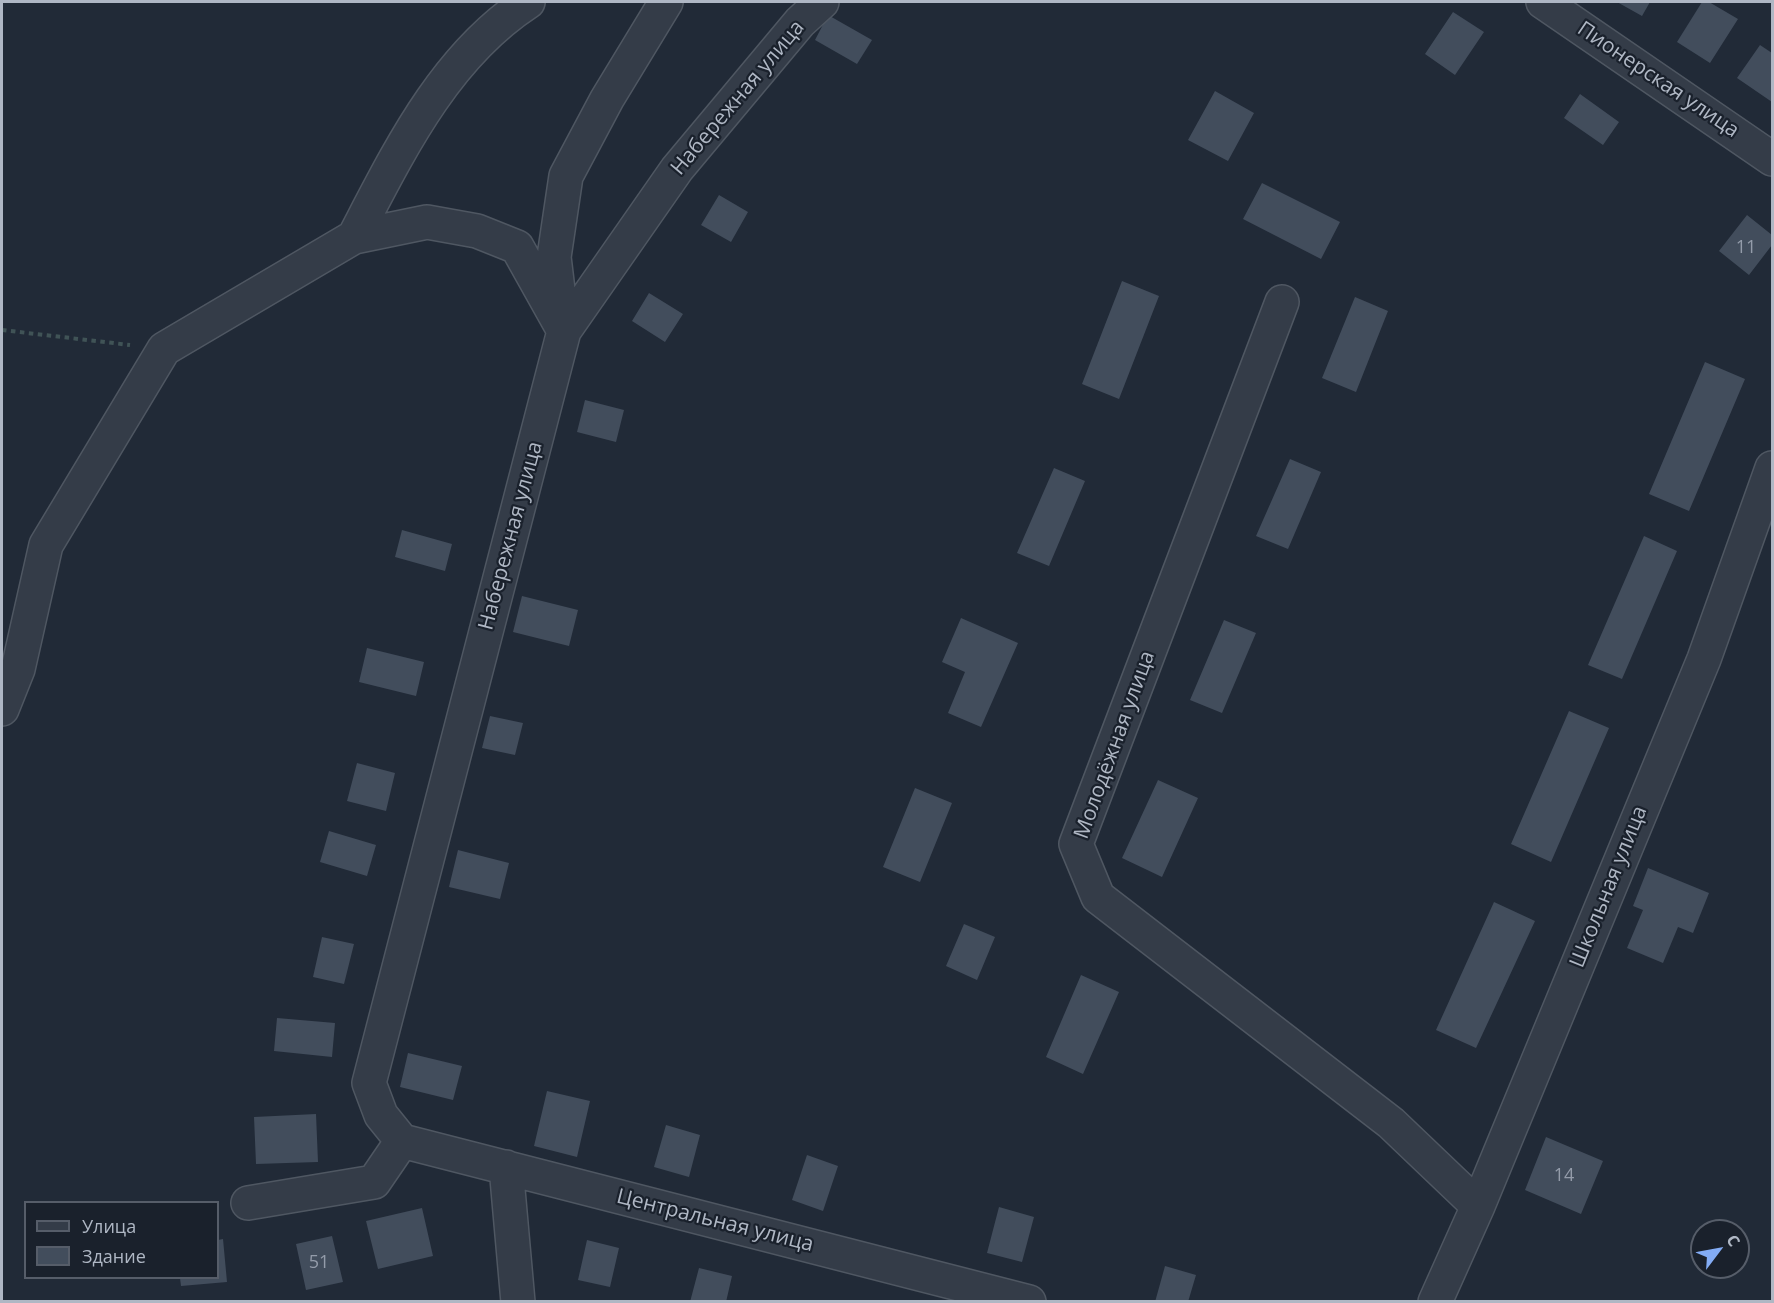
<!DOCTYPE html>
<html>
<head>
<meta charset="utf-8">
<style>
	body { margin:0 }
	#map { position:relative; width:1774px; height:1303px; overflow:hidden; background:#212a37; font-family:"Open Sans",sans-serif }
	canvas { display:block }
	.frame { position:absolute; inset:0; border:3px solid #afb7c4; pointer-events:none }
	.legend { position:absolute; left:24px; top:1201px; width:195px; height:78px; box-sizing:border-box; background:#1a212c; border:2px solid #565d69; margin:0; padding:8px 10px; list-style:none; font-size:18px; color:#afb7c4 }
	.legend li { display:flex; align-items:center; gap:12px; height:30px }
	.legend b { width:30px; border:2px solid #565d69 }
	.north { position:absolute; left:1690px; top:1219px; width:60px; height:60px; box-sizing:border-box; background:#1a212c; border:2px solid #565d69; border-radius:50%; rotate:58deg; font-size:16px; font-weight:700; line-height:24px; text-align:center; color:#afb7c4 }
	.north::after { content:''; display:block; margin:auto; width:21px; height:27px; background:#83acf5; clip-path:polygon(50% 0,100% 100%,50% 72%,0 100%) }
</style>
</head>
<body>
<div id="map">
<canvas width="1774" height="1303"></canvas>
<div class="frame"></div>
<ul class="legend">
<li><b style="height:8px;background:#343c48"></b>Улица</li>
<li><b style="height:16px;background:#424d5c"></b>Здание</li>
</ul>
<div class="north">С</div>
</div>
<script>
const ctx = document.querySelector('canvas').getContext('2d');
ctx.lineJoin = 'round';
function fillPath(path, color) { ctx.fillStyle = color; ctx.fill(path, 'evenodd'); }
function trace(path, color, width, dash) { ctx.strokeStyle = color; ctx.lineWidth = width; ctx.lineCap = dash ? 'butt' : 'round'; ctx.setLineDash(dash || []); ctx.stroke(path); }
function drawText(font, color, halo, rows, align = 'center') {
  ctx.font = font + ' "Open Sans",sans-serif'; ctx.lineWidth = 4.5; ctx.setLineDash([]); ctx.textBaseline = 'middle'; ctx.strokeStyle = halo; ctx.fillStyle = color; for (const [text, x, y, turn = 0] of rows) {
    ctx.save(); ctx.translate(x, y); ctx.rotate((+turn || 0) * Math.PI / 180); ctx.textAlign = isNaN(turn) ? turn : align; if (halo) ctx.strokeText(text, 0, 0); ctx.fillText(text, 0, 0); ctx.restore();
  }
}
const building = new Path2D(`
	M1617 2H1650L1642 16Z
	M1702 2H1709L1738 19 1710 63 1677 42Z
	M1453 12 1484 32 1455 75 1425 54Z
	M828 15 872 40 857 64 815 40Z
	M1760 45 1772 53V102L1737 78Z
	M1215 91 1254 113 1228 161 1188 140Z
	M1580 94 1619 122 1603 145 1564 118Z
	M1262 183 1340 222 1321 259 1243 219Z
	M719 195 748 212 731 242 701 225Z
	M1747 215 1772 235V245L1749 275 1719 251Z
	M1122 281 1159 296 1119 399 1082 384Z
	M649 293 683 314 665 342 632 321Z
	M1355 297 1388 311 1356 392 1322 378Z
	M1705 362 1745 379 1689 511 1649 494Z
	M585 400 624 410 616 442 577 432Z
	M1290 459 1321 472 1288 549 1256 536Z
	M1054 468 1085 481 1049 566 1017 553Z
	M402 530 452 544 445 571 395 557Z
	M1644 536 1677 551 1622 679 1588 665Z
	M522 596 578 610 569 646 513 632Z
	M961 618 1018 643 981 727 948 713 965 672 942 662Z
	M1224 620 1256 633 1222 713 1190 700Z
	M367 648 424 662 416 696 359 682Z
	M1569 711 1609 728 1551 862 1511 844Z
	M490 716 523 723 515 755 482 748Z
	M357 763 395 773 386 811 347 801Z
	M1158 780 1198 798 1162 877 1122 858Z
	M915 788 952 803 920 882 883 867Z
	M329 831 376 845 367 876 320 862Z
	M458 850 509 863 500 899 449 887Z
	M1648 868 1709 893 1693 933 1678 927 1663 963 1627 948 1643 910 1633 906Z
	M1494 902 1535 921 1476 1048 1436 1030Z
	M964 924 995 937 977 980 946 966Z
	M322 937 354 944 344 984 313 977Z
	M1081 975 1119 992 1083 1074 1046 1057Z
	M277 1018 335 1023 332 1057 274 1051Z
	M408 1053 462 1066 453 1100 400 1087Z
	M547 1091 590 1101 577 1157 534 1146Z
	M316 1114 318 1162 256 1164 254 1117Z
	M666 1125 700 1135 689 1177 654 1167Z
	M1546 1137 1603 1161 1581 1214 1525 1190Z
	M807 1155 838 1166 823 1211 792 1200Z
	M999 1207 1034 1217 1022 1262 987 1253Z
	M422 1208 433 1256 378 1269 366 1221Z
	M332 1236 343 1282 306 1290 296 1244Z
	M223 1239 227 1282 181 1286 180 1278H218V1240Z
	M587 1240 619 1248 610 1287 578 1280Z
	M1165 1266 1196 1275 1188 1302H1155Z
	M699 1268 732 1276 726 1302H690Z`);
const path = new Path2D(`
	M2 330 130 345`);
const minor = new Path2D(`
	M1543 2 1772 159
	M354 237C399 151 444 57 528 2
	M1282 302 1076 844 1098 897 1391 1123 1478 1206
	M561 315 554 257 566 176 607 99 666 2
	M2 709 18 669 46 545 164 349 354 237 427 222 477 231 517 247 564 331
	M402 1141 381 1115 369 1083 564 331 677 169 800 22 822 2
	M402 1141 1029 1302
	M506 1167 518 1302
	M248 1203 374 1182 402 1141
	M1435 1302 1478 1206 1704 659 1772 468`);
const numberNames = [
	["11",1746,248],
	["14",1564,1176],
	["51",319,1263]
];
const streetNames = [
	["Пионерская улица",1658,80,34],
	["Набережная улица",738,98,-50],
	["Набережная улица",511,536,-75],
	["Молодёжная улица",1115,745,-70],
	["Школьная улица",1609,887,-68],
	["Центральная улица",715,1221,14]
];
fillPath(building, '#424d5c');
trace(minor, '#4f5762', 36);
trace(path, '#405356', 4, [4.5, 4.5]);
trace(minor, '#343c48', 33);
drawText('18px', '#949caa', null, numberNames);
drawText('21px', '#afb7c4', '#1a212c', streetNames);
</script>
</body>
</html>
